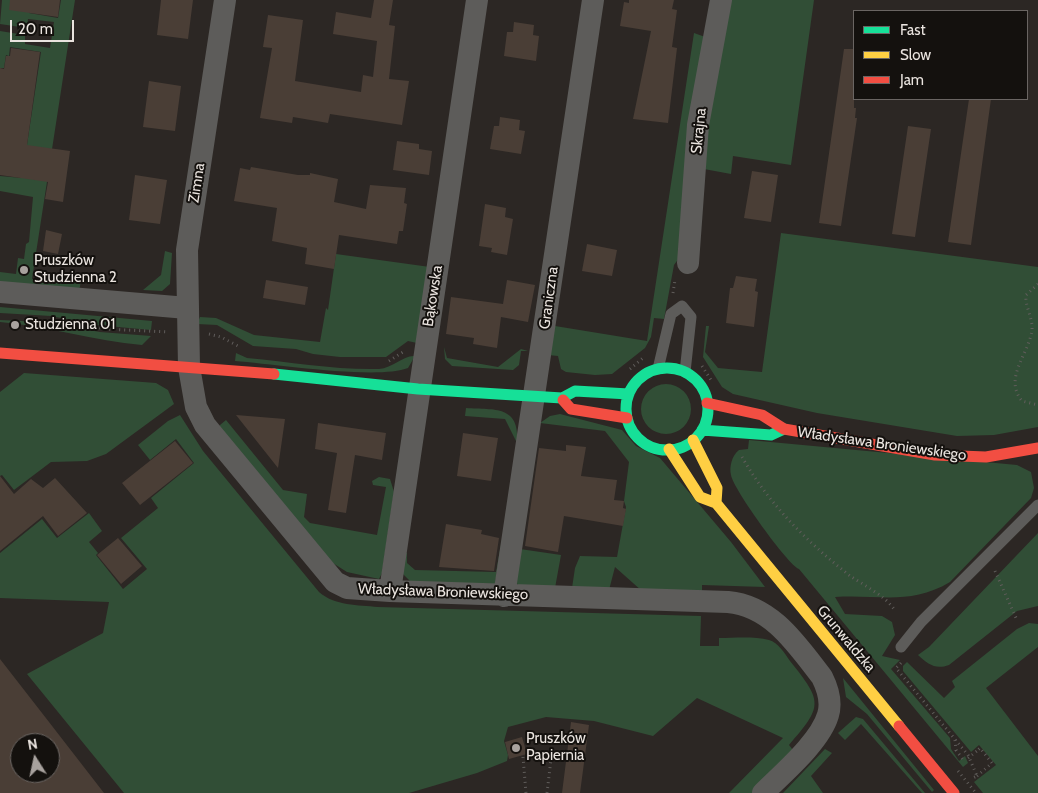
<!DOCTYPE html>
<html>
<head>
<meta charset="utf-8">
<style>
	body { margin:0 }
	#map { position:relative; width:1038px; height:793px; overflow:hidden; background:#2c2724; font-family:Cabin,sans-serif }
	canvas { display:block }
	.legend { position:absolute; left:853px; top:10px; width:175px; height:90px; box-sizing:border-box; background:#14110e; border:1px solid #6a6562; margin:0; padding:6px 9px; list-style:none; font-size:15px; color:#eae4df }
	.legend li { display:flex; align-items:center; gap:10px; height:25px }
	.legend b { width:25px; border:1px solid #6a6562 }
	.north { position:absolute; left:10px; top:733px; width:50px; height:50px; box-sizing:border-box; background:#14110e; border:1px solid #6a6562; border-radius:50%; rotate:350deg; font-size:14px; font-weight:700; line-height:20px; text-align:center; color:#eae4df }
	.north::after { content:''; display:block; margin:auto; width:18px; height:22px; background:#a8a29e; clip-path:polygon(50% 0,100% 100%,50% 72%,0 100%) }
	.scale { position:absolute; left:10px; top:20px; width:64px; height:22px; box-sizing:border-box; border:2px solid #eae4df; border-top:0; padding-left:6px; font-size:15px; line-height:18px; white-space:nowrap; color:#eae4df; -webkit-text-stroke:4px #14110e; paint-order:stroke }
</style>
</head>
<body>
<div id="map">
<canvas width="1038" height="793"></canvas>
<ul class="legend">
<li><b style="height:6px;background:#16e098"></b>Fast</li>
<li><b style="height:6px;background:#ffcf43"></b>Slow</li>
<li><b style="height:6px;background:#f24e42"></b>Jam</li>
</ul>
<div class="north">N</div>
<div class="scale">20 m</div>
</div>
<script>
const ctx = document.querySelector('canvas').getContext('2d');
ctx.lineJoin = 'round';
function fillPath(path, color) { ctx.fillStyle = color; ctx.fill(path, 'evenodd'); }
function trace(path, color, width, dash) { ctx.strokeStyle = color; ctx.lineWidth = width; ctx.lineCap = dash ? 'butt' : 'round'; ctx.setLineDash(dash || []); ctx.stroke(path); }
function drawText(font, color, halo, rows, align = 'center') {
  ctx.font = font + ' Cabin,sans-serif'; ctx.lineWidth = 4; ctx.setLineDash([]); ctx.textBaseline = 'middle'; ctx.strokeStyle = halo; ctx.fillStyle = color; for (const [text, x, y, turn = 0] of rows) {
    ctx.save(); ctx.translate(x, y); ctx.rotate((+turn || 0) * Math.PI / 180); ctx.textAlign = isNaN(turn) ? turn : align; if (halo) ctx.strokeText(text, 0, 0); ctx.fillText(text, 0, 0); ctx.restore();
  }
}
const green = new Path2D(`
	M2 0H27L30 5 29 13 58 18 61 0H75L32 279 52 281 63 273 81 277 80 287 77 291 0 283V272L16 274 18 258 24 259 26 244 29 242 33 197 0 191V176L22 178 41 52 10 47 9 56 6 55 4 68H0V31L25 35V44L50 48 54 22 28 19 27 28 0 24Z
	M731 0H814L791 165 733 156 731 174 704 169 702 153Z
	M694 33 708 38 685 250 674 265 664 319 654 318 651 337 645 348 612 374 595 375 566 372 561 369 558 356 548 355 555 326 647 341Z
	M781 233 1038 267V427L994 435 957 436 817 413 733 394 722 387 703 357 706 326H709L705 352 718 368 762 372Z
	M165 251 172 253 170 284 162 291 143 290 161 275Z
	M336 254 430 267 417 343 408 341 386 357H340L313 354 296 349 253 346 217 325 197 324 200 317 216 318 254 335 320 342 326 308 328 310Z
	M0 307 152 321 151 330 96 325 51 316 0 313Z
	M0 320 44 322 100 332 151 336 142 345C94 341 48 326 0 322Z
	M444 347 447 358 498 367 521 349 528 351H521L519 365 513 370 452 366 445 359Z
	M236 353 247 358C291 362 335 370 379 369 393 368 403 355 415 356L408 368C378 380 273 364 235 361Z
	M24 373 156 383 168 390 174 404 106 454 87 461 51 462 14 490 2 475 0 476V392Z
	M641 409a25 25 0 1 1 50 0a25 25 0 1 1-50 0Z
	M466 408C495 410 520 405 517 443L505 419 465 416Z
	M560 414 622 430 636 446 660 458 731 542 765 587 702 585V591H642L615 567 609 590 572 588 575 568 580 556 617 557 626 507 624 501 629 462 605 431 540 423 550 416Z
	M180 415 203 451 319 592C335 606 358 605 378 607L701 616 700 646H719V638C734 638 754 636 769 640 778 642 785 654 790 661 823 702 823 706 789 745L793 750 752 793H729L783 738 697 698 653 736 594 721 546 717 508 727 504 741 508 755 507 761 477 773 409 793H124L27 674 103 633 109 602 0 598V553L42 519 57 538 89 513 102 531 89 542 98 553 96 555 123 589 147 569 121 538 158 508 151 498 194 463 176 439 150 460 138 445 168 421Z
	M226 420 283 490 307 494 304 517 310 523 377 535 386 487 373 485 372 481 379 477 390 479 394 492 382 573 379 579 347 572 328 560 220 432V425Z
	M749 440 1017 465 1031 472 1034 488 1031 498 950 582C910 606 878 594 835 597L845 614 882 616 892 622 895 635 882 656 900 660 891 669 950 738 951 749 959 761 965 756 968 763 963 767 799 569C789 566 733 489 731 475 729 467 732 455 739 450L748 449Z
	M506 517 495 584 412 583 402 573V552L407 553V563L415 570 496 572Z
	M1038 533V606L1017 611 949 665C935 670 928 664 918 655L929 647Z
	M520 549 561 555 555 588 518 585 516 582Z
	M1029 623 1038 624V647L986 688 1038 756V793H983L974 782 996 765 979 745 971 752 903 671V666L907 662 944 698 955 687 952 681 1017 629Z
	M843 678 934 790 932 792 867 714 846 697Z
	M856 717 863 719 925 793H922L861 724 845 740 838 733Z
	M825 749 832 753 811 776 823 793H783Z`);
const building = new Path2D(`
	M10 0H60L58 17 9 10Z
	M161 0H193L188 39 157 35Z
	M374 0H393L389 25 395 26 389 79 409 81 402 125 330 114 328 123 293 117 292 123 260 118 272 48 263 47 268 15 303 20 295 81 361 92 363 75 373 77 377 41 333 34 336 12 371 18Z
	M629 0H674L672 9 677 10 672 47 677 48 668 123 633 119 651 31 620 26 624 2 629 3Z
	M514 22 534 25 533 35 539 36 536 61 504 56 507 32H513Z
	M11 48 40 52 27 145 70 151 63 202 45 199 48 182 0 175V68L4 69 6 56H10Z
	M844 49H854V108H856L855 118H857L841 226 819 223Z
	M149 81 181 86 175 131 143 127Z
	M969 99H991L971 245 948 242Z
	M500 117 520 120 519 130 525 131 521 154 490 149 494 126H499Z
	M908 126 931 129 915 237 892 234Z
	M397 141 419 144V149L432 151 429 175 393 170Z
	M251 167 298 175H310V173L338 179 334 202 366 209 370 185 406 188 404 203 407 204 403 231H399L397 244 339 235 334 269 305 264 307 248 272 241 277 208 234 201 240 168 250 170Z
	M752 171 778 175 771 222 744 218Z
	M135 175 167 180 160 224 129 220Z
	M485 204 506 208 505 217 513 219 507 255 491 252 492 248 479 246Z
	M46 230 62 234 58 254 43 251Z
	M587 244 617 250 612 276 582 271Z
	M736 276 757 279 755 291 758 292 754 327 726 323 730 288H733Z
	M266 280 308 287 305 305 263 298Z
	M507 280 535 285 528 322 501 317 497 348 473 344 474 338 446 334 451 297 503 304Z
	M236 415 285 419 278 468Z
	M318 423 386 433 382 460 355 455 346 513 328 510 337 453 315 449Z
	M463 433 498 438 491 481 457 476Z
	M175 441 193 463 140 505 122 483Z
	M566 445 586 447 581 476 617 480 614 500 624 501 623 508 626 509 623 526 564 516 558 552 525 546 539 448 566 451Z
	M0 476 14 494 31 479 43 488 55 478 87 513 58 536 43 516 0 551Z
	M446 524 482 530 481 534 499 538 494 571 439 567Z
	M118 538 142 566 121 584 97 555Z
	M0 659 49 722 104 793H0ZM20 743H50V773H20Z
	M571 722 589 725 580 793H562Z
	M522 737 527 754 509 759 505 742Z`);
const path = new Path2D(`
	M1038 284 1026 295C1025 307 1033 318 1032 330 1029 354 1003 378 1022 401L1038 405
	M673 293 675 280
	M55 320 106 329 168 332
	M209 334 221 337 238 346
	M389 361 403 352
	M702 366 711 380
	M630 369 644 357
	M742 457C769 504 806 541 849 575 863 585 884 595 894 609
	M995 571 1017 620
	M901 663 896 668 968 755 977 776 973 778
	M955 740 956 750 964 761
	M523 757 526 793
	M977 776 992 763 980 748 977 751
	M547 793 552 751`);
const lane = new Path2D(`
	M658 369 671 314 682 306 691 317 685 372
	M901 647 921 622 1038 505`);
const street = new Path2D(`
	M225 0 187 250 189 367 196 407 205 425 335 582 347 588 390 591 728 602C772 606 797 645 822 677 828 689 832 702 828 715 820 742 783 773 763 793
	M688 263 698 125 721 0
	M0 292 187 308
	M390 591 477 0
	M504 596 593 0`);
const fast = new Path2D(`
	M626 409a41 41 0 1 1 82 0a41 41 0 1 1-82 0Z
	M274 374 418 389 562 398 575 391 629 394
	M702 430 771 435 784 429`);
const slow = new Path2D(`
	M693 440 717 488 716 503
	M669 449 700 497 716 503 899 726`);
const jam = new Path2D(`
	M0 353 274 374
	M563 400 571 409 627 418
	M707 403 762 415 784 429 935 455 986 457 1038 448
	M899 726 954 793`);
const pathBridge = new Path2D(`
	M968 758 977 751
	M958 771 976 793`);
const markers = [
	[24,270,5,"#a8a29e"],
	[15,325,5,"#a8a29e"],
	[516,748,5,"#a8a29e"]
];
const streetNames = [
	["Skrajna",699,131,-84],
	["Zimna",197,183,-81],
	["Bąkowska",433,296,-81],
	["Graniczna",549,298,-82],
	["Władysława Broniewskiego",882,444,8],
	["Władysława Broniewskiego",443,592,2],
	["Grunwaldzka",846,639,50]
];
const poiNames = [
	["Pruszków",34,261],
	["Studzienna 2",34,278],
	["Studzienna 01",25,325],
	["Pruszków",526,739],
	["Papiernia",526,756]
];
fillPath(green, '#314e36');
fillPath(building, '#4a3e36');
trace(path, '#605d5b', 3, [1, 4]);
trace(lane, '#5d5c5a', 11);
trace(street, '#5d5c5a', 22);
trace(fast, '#16e098', 11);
trace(slow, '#ffcf43', 11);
trace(jam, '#f24e42', 11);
trace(pathBridge, '#605d5b', 3, [1, 4]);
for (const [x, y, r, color] of markers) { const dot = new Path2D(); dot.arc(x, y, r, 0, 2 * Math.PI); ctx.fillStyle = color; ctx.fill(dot); trace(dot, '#14110e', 2); }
drawText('15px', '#eae4df', '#14110e', streetNames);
drawText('15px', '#eae4df', '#14110e', poiNames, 'left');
</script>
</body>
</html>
